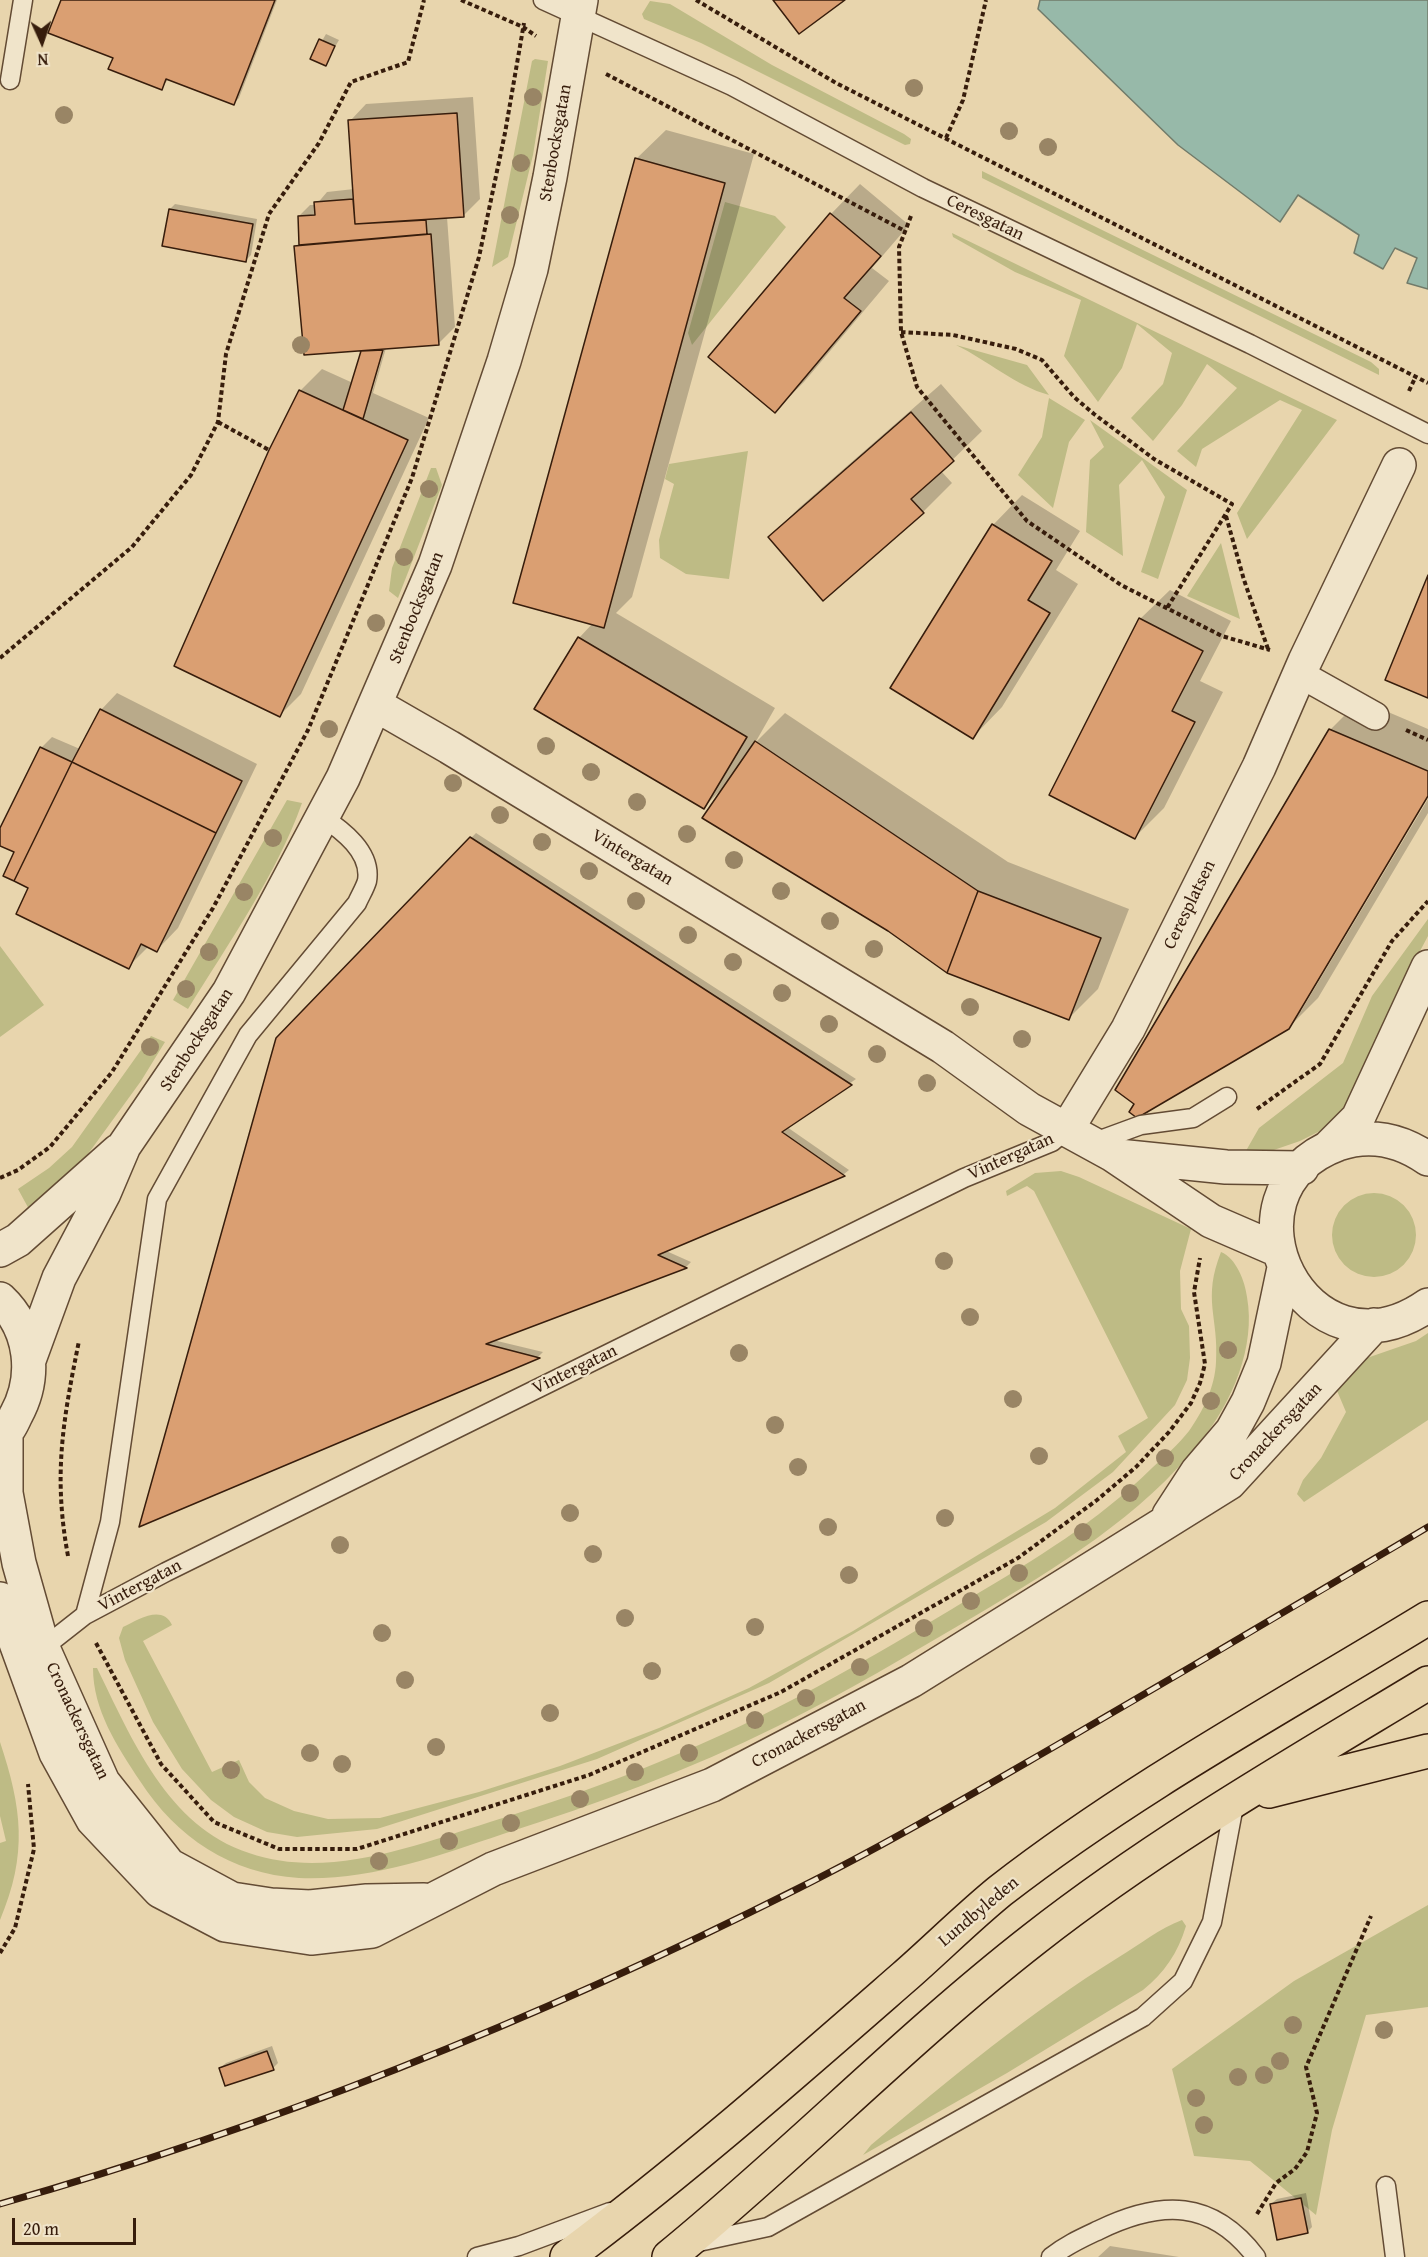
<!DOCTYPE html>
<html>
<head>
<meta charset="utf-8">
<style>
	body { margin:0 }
	#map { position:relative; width:1428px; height:2257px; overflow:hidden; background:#e8d5ad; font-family:"Gentium Book Plus",serif }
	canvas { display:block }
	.north { position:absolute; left:12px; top:12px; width:60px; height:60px; -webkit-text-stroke:4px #f0e4ca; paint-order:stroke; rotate:177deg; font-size:16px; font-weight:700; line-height:24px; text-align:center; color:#371d0c }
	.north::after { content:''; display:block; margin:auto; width:21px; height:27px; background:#371d0c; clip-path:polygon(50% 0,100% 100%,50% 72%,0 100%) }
	.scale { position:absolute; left:12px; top:2218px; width:124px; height:27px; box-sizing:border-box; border:3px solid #371d0c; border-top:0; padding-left:8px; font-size:18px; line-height:21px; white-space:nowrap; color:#371d0c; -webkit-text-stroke:4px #f0e4ca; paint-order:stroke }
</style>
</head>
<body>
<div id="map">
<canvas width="1428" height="2257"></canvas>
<div class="north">N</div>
<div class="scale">20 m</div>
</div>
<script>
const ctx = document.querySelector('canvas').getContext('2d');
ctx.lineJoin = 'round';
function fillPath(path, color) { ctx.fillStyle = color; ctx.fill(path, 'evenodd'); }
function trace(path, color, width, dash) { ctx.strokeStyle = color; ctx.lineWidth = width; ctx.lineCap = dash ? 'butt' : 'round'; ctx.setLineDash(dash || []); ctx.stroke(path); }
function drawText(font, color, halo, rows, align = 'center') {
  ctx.font = font + ' "Gentium Book Plus",serif'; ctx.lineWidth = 4.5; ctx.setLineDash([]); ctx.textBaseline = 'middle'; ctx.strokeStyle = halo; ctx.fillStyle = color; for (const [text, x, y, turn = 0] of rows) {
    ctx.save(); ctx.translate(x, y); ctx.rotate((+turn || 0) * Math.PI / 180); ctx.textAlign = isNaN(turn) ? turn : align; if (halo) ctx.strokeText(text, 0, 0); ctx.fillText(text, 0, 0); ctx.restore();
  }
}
const green = new Path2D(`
	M650 1 670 4 772 65 904 134 911 139 910 144 905 145 701 43 644 19 642 14Z
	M535 59 548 61 533 155 508 257 492 267 532 61Z
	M982 171 1371 362 1379 369V375L982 178Z
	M725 202 775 216 786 227 692 345 688 333Z
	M952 233 1337 420 1247 539 1237 513 1302 410 1280 400 1202 449 1196 467 1177 451 1237 388 1207 364 1182 405 1153 441 1131 418 1163 384 1172 353 1137 324 1122 368 1098 402 1064 356 1081 300 1015 272 953 237Z
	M956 345 1027 365 1049 395C1016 386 987 360 956 345Z
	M1049 398 1085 420 1069 442 1053 508 1018 475 1042 437Z
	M1090 420 1187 490 1158 579 1141 572 1165 497 1142 460 1119 485 1123 556 1086 532 1090 460 1104 447Z
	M748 451 729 579 686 574 660 558 659 540 674 484 665 479 669 464Z
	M431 468H436L442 485 398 598 389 591 392 568Z
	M1221 543 1240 619 1187 596Z
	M287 800 302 803C276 876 228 944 188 1009L173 1000Z
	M1428 919V936L1405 979 1353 1098 1324 1129 1300 1141 1268 1152 1243 1156 1259 1128 1343 1063 1372 996Z
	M0 946 44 1005 0 1037Z
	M151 1036 165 1042 141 1081 80 1165 30 1211 18 1189 49 1168 72 1147Z
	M1061 1171 1079 1177 1191 1229 1180 1271 1181 1309 1189 1326 1190 1358 1187 1380 1175 1405 1113 1472 1046 1522 769 1683 597 1759 377 1829 297 1837 267 1832 234 1817 211 1800 182 1769 153 1722 125 1660 119 1638 123 1627C138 1620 162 1604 172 1625L143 1641 212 1772 239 1760 249 1782 265 1798 294 1811 328 1819 380 1818 479 1792 560 1766 659 1728 749 1688 853 1631 1055 1508 1126 1452 1118 1436 1148 1418 1034 1191 1027 1186 1007 1196 1006 1191 1035 1173Z
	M1332 1235a42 42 0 1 1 84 0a42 42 0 1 1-84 0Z
	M1221 1252C1236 1258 1245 1281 1247 1297 1256 1347 1232 1402 1201 1441 1142 1516 1056 1568 975 1616 910 1654 845 1693 778 1726 690 1770 597 1804 503 1834 438 1856 369 1881 299 1878 231 1874 176 1837 140 1781 117 1746 93 1710 93 1668H97C132 1739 167 1826 249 1853 327 1880 414 1846 490 1822 547 1804 604 1785 659 1762 768 1718 870 1659 970 1598 1036 1559 1097 1522 1152 1468 1165 1456 1178 1445 1189 1431 1203 1411 1215 1387 1216 1362 1219 1317 1202 1300 1221 1252Z
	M1428 1333V1420L1304 1502 1297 1494 1303 1480 1321 1458 1346 1412 1335 1386 1364 1359 1416 1341Z
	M0 1742C22 1808 28 1854 0 1920V1843L6 1841 0 1816Z
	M1428 1905V2007L1366 2015 1332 2130 1316 2215 1250 2161 1194 2156 1172 2069 1294 1981Z
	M1182 1920 1186 1926C1178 1953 1164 1973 1143 1990L1007 2073 863 2155 871 2145C951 2078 1030 2012 1119 1957 1139 1945 1160 1928 1182 1920Z`);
const water = new Path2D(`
	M1040 0H1428V289L1407 283 1417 258 1395 248 1383 269 1354 253 1359 235 1298 195 1280 222 1178 145 1038 9Z`);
const shadow = new Path2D(`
	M62 0H277L239 98 234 103 169 78 162 88 115 57Z
	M326 34 339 40 325 64 312 58Z
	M473 97 480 199 463 216 447 217 455 327 438 344 386 348 373 393 429 418 301 694 279 716 300 391 322 369 353 383 362 349 296 246 301 241 299 216 310 205H316L327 192 354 189 350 121 366 104ZM383 342 386 343 372 392H369Z
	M666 130 754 154 632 597 616 613 775 708 755 743 785 713 1008 862 1129 909 1098 989 1069 1018 722 789 704 807 579 638 593 623 636 159Z
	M860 184 909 225 872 268 889 281 804 382 775 411 710 356 831 214Z
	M175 204 257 219 251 255 246 260 170 209Z
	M941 384 982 431 941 471 952 483 923 512 770 537 799 508Z
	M1022 495 1080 531 1056 570 1078 584 1002 707 973 737 993 525Z
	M1170 590 1231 621 1200 681 1223 692 1164 808 1135 837 1140 619Z
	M117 693 257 764 178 928 157 950 149 946 128 967 30 888 16 852 0 844V832L41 748 52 737 80 749 101 710Z
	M1360 700 1428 729V793L1298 1011H1301L1428 799V813L1318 998 1288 1028 1330 730Z
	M476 833 856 1079 787 1127 849 1170 844 1174 664 1250 691 1262 687 1266 493 1340 543 1352 539 1356 142 1524 277 1039Z
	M272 2046 278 2063 273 2068H220L226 2063Z
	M1306 2193 1312 2227 1307 2232 1271 2204 1277 2199Z
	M1110 2246 1179 2257H1098Z`);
const building = new Path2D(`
	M61 0H275L234 105 166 79 162 90 108 69 113 58 48 33Z
	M773 0H845L799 34Z
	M319 39 335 46 326 66 310 59Z
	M457 113 464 217 355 224 348 120Z
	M635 158 725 183 604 628 513 603Z
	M353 199 355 224 426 220 427 234 299 245 298 216 315 215 314 202Z
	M169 209 253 224 246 262 162 246Z
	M830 213 881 256 844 298 861 311 775 413 708 357Z
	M431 234 439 345 304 355 294 246Z
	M383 350 363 419 343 410 361 351Z
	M299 390 408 440 280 717 174 666 269 450Z
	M911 412 954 461 911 499 924 513 823 601 768 537Z
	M992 524 1052 561 1028 600 1050 613 973 739 890 688Z
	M1428 575V698L1385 680Z
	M1139 618 1203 651 1172 711 1195 722 1135 839 1049 795Z
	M578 637 747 737 704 809 534 709Z
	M100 709 242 781 216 833 72 762Z
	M1329 729 1428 771V796L1289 1029 1137 1118 1129 1112 1134 1104 1115 1090Z
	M755 741 978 891 947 973 888 931 702 818Z
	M40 747 72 762 14 881 3 876 14 852 0 846V828Z
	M72 762 216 833 157 952 141 944 129 969 16 914 28 888 14 881Z
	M470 837 852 1085 782 1132 845 1176 658 1255 687 1268 486 1344 540 1358 139 1527 276 1038Z
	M978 891 1101 938 1069 1020 947 973Z
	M267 2051 274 2070 225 2086 219 2068Z
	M1301 2198 1308 2233 1277 2240 1270 2204Z`);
const path = new Path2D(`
	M461 0 523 27 536 36
	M696 0 836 83 1428 383
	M606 74 905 231
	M946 138 963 100 986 0
	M911 216 899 247 901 332 917 387 962 442 1027 521 1121 585 1222 636 1270 650
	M901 332 953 335 1016 349 1042 360 1074 397 1094 414 1154 459 1232 504 1167 608
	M1409 391 1415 378
	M218 422 269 450
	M1226 516 1244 580 1268 649
	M0 658 132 547 191 475 218 422 226 354 269 214 319 143 351 82 408 62 424 0
	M1406 730 1428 740
	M1257 1109 1320 1064 1392 941 1428 901
	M0 1178 18 1170 50 1147 112 1072 213 908 308 730 412 478 479 257 505 133 524 23
	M68 1556C53 1475 63 1420 79 1341
	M96 1643 161 1764 214 1822 279 1849H357L589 1775 781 1692 1018 1558 1097 1500 1136 1467 1169 1432 1191 1403 1200 1383 1205 1364 1194 1292 1200 1258
	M0 1953 15 1928 34 1849 28 1784
	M1257 2214 1276 2183 1295 2169 1307 2152 1317 2113 1306 2067 1371 1916`);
const service = new Path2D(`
	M543 0 732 86 923 188 1250 344 1428 434
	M10 80 23 0
	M1092 1143 1141 1125 1193 1118 1227 1097
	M85 1615 110 1522 157 1199 248 1035 357 903C360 896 365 888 367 881 372 852 342 830 321 816
	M37 1648H43L85 1615 166 1572 964 1178 1052 1142 1067 1129
	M1386 2186 1395 2257
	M694 2243 768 2227 1143 2017 1183 1981 1212 1922 1235 1800
	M477 2257 519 2246 610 2212
	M1051 2257C1066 2245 1082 2238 1099 2230 1161 2200 1212 2199 1256 2257`);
const pedestrian = new Path2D(`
	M1300 674 1375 716`);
const minor = new Path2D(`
	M376 705 449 747 943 1047 1029 1109 1113 1155 1211 1221 1278 1250
	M1067 1129 1128 1029 1259 767 1305 661 1399 465
	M1328 1148 1358 1118 1428 967
	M1118 1156 1226 1167 1302 1168
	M1428 1159C1401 1140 1370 1133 1338 1144 1208 1192 1306 1390 1428 1305
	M0 1250 18 1240 118 1151
	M0 1299C32 1329 37 1377 16 1415 12 1423 9 1432 0 1436
	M29 1360 59 1278 104 1193 124 1146 229 992 343 778 435 565 504 361 531 269 550 177 581 0
	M6 1433V1493L19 1563 43 1648 103 1782 169 1865 232 1899 271 1905 310 1907 367 1901 424 1900
	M1169 1515 1197 1472 1232 1431 1248 1402 1264 1363 1284 1268
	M0 1599 56 1753 93 1820 160 1891 225 1925 311 1938 372 1931 493 1869 712 1785 911 1681 1229 1483 1374 1325`);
const motorway = new Path2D(`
	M1269 1791 1428 1751
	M567 2257C684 2170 794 2073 904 1977 936 1949 967 1918 1000 1891 1134 1787 1284 1706 1428 1618
	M669 2257C794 2155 907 2038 1034 1939 1158 1842 1294 1764 1428 1683`);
const rail = new Path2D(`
	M0 2204C274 2126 545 2016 799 1888 887 1844 972 1794 1057 1745 1181 1673 1305 1600 1428 1527`);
const trees = [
	[914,88],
	[533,97],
	[64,115],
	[1009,131],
	[1048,147],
	[521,163],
	[510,215],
	[301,345],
	[429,489],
	[404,557],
	[376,623],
	[329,729],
	[546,746],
	[591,772],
	[453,783],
	[637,802],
	[500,815],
	[687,834],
	[273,838],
	[542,842],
	[734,860],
	[589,871],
	[781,891],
	[244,892],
	[636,901],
	[830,921],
	[688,935],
	[874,949],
	[209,952],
	[733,962],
	[186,989],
	[782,993],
	[970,1007],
	[829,1024],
	[1022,1039],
	[150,1047],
	[877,1054],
	[927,1083],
	[944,1261],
	[970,1317],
	[1228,1350],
	[739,1353],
	[1013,1399],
	[1211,1401],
	[775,1425],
	[1039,1456],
	[1165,1458],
	[798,1467],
	[1130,1493],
	[570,1513],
	[945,1518],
	[828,1527],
	[1083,1532],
	[340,1545],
	[593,1554],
	[1019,1573],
	[849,1575],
	[971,1601],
	[625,1618],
	[755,1627],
	[924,1628],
	[382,1633],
	[860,1667],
	[652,1671],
	[405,1680],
	[806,1698],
	[550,1713],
	[755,1720],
	[436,1747],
	[310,1753],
	[689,1753],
	[342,1764],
	[231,1770],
	[635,1772],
	[580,1799],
	[511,1823],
	[449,1841],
	[379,1861],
	[1293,2025],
	[1384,2030],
	[1280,2061],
	[1264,2075],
	[1238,2077],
	[1196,2098],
	[1204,2125]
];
const streetNames = [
	["Stenbocksgatan",556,143,-80],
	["Ceresgatan",985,218,26],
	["Stenbocksgatan",417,608,-68],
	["Vintergatan",632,858,31],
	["Ceresplatsen",1190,905,-64],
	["Stenbocksgatan",197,1040,-57],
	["Vintergatan",1011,1157,-24],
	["Vintergatan",575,1370,-26],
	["Cronackersgatan",1276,1432,-47],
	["Vintergatan",140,1586,-28],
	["Cronackersgatan",77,1721,65],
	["Cronackersgatan",809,1734,-28],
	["Lundbyleden",979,1912,-40]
];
fillPath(green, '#bebb85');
fillPath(water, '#97b9a9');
trace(water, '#717b6a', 1.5);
fillPath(shadow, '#0003');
fillPath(building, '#da9f72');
trace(building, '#371d0c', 1.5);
trace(service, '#634b34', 21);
trace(pedestrian, '#634b34', 30);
trace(minor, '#634b34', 36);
trace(motorway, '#371d0c', 36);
trace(path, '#371d0c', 4, [4.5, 3]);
trace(service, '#f0e4ca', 18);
trace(pedestrian, '#f0e4ca', 27);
trace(minor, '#f0e4ca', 33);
trace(motorway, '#e8d5ad', 33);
trace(rail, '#371d0c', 7);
trace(rail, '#f0e4ca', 4.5, [14]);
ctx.fillStyle = '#998565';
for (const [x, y] of trees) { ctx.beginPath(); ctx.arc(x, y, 9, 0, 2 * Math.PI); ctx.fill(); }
drawText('18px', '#371d0c', '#f0e4ca', streetNames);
</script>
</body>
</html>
